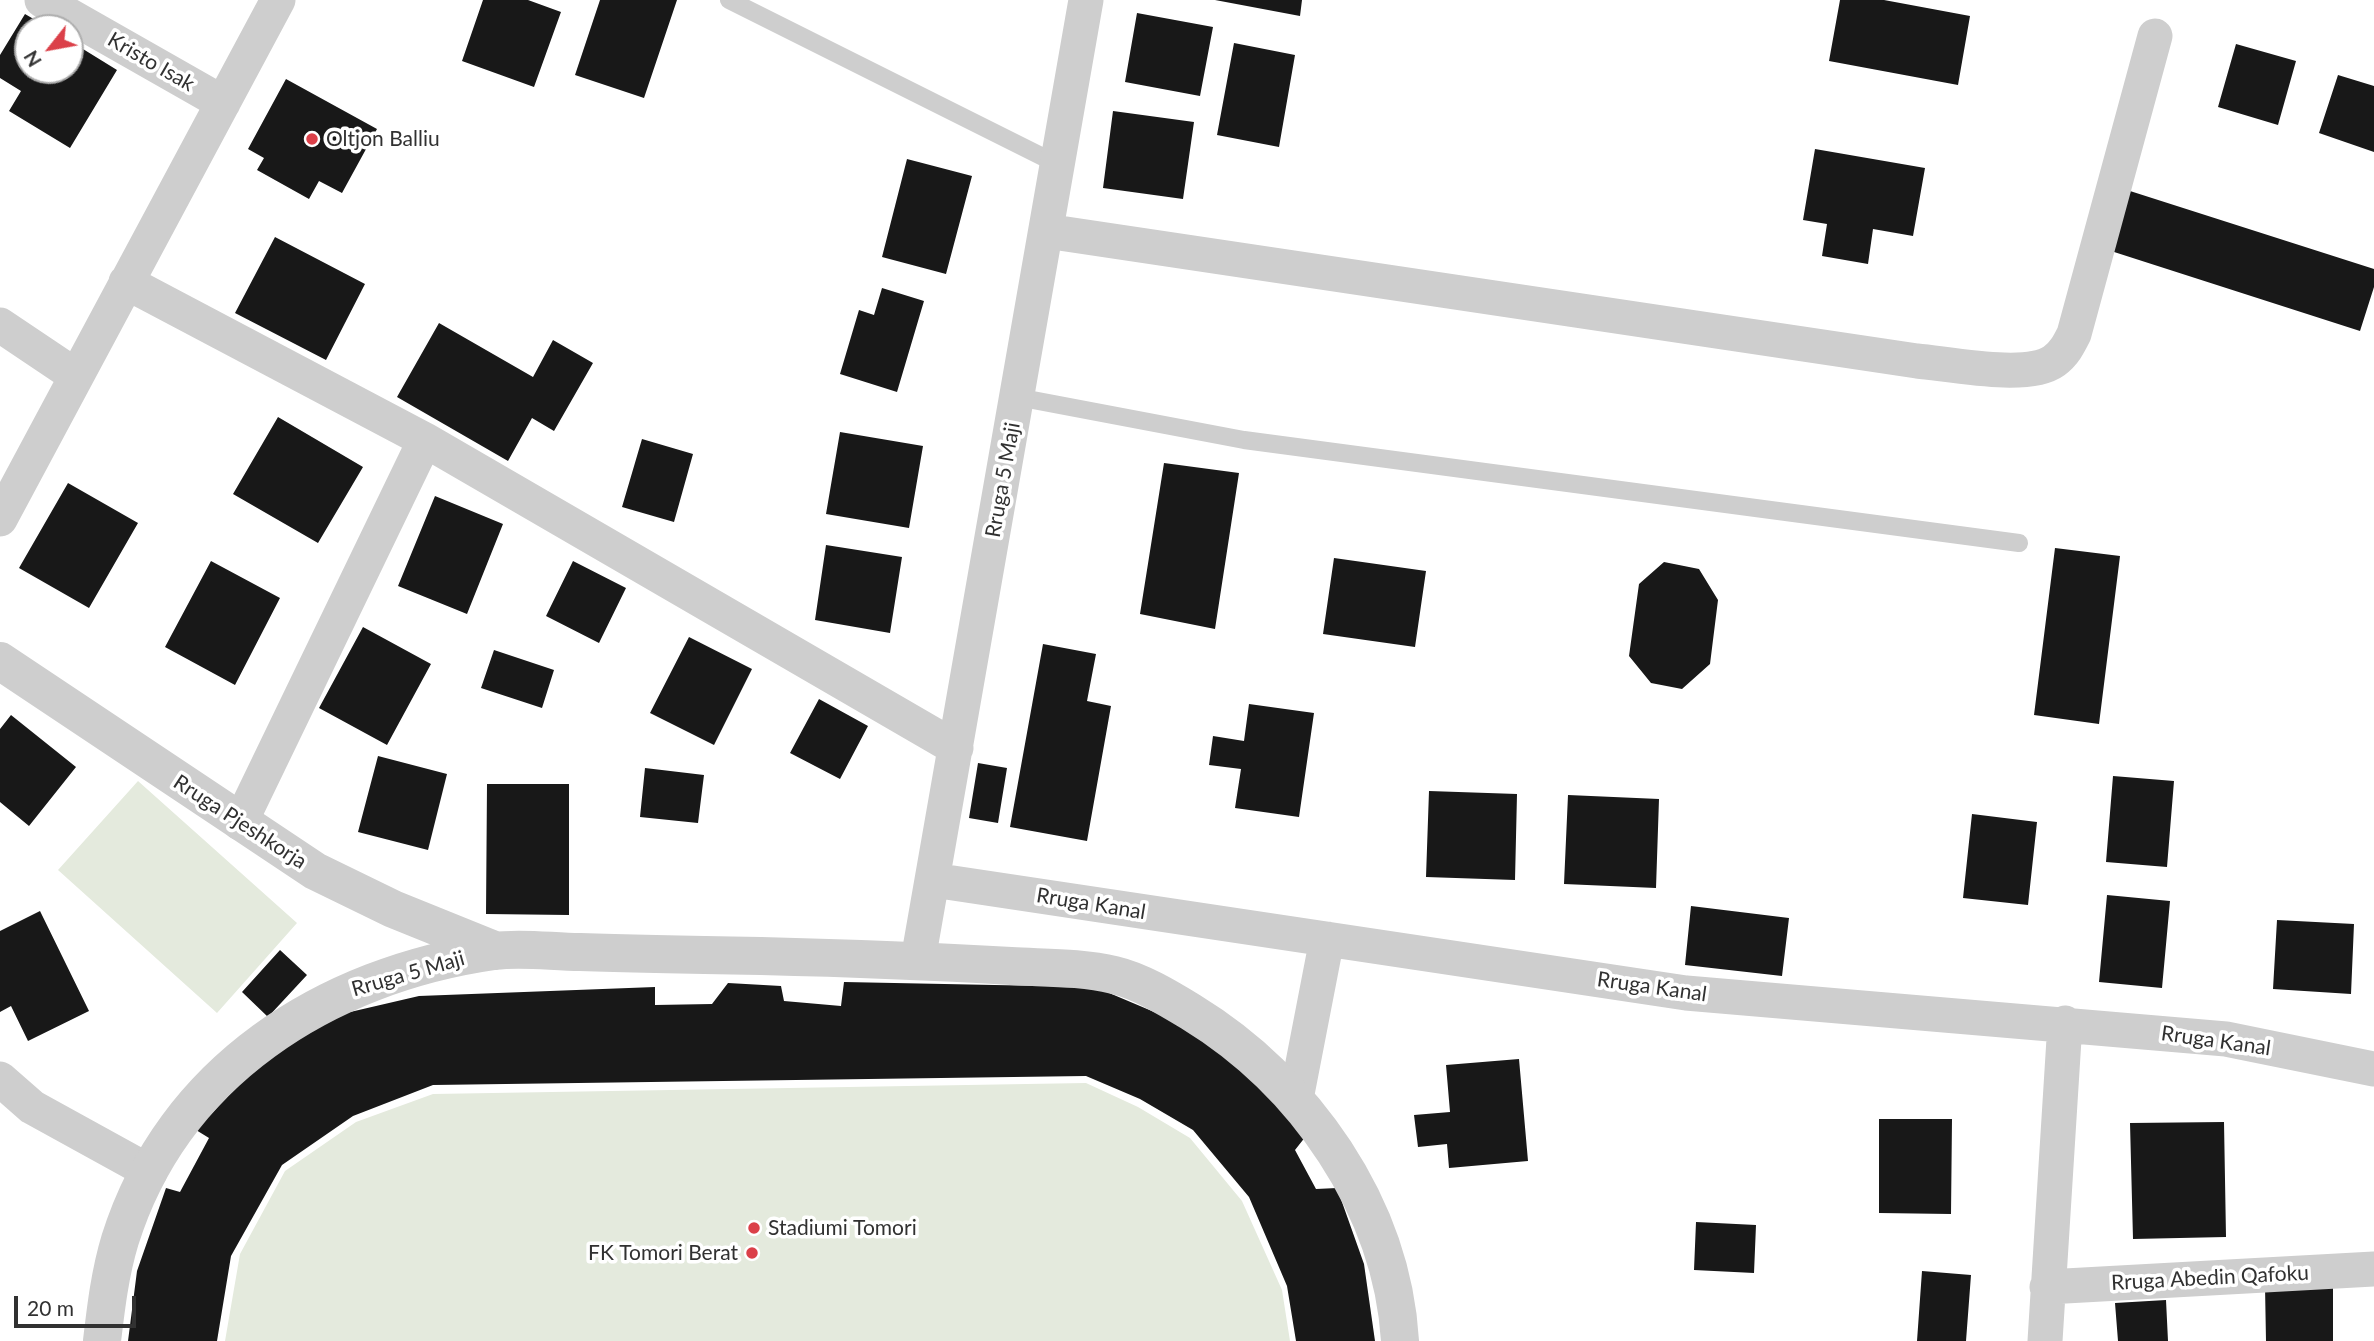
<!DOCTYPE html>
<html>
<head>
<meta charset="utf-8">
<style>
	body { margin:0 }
	#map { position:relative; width:2374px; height:1341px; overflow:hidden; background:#fff; font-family:Lato,sans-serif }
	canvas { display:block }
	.north { position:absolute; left:14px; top:14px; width:70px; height:70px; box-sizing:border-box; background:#fff; border:2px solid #adadad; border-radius:50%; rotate:239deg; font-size:19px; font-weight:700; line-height:28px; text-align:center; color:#313131 }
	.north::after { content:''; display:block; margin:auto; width:24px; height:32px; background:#db4049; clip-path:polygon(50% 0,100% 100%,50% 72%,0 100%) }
	.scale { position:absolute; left:14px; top:1296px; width:122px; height:32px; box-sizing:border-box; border:4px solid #313131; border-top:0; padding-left:9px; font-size:21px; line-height:24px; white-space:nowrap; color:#313131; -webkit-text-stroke:5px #fff; paint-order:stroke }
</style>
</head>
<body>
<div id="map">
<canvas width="2374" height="1341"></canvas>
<div class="north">N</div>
<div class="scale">20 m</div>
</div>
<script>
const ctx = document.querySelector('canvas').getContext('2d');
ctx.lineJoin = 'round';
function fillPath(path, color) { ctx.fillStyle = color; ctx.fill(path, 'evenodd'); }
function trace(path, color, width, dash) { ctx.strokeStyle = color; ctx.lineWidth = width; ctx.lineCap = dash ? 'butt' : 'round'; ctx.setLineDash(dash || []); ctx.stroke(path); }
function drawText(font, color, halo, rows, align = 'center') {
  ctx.font = font + ' Lato,sans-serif'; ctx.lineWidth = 7; ctx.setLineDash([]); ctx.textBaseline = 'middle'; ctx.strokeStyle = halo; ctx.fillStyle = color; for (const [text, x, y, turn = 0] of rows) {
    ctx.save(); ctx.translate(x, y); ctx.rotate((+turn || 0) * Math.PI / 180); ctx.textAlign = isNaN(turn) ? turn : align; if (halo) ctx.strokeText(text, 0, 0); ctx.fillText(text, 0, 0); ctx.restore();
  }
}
const green = new Path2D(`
	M138 781 297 923 217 1013 58 870Z
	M1086 1083 1138 1107 1190 1138 1242 1201 1282 1290 1290 1341H225L240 1254 285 1171 356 1122 433 1094Z`);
const building = new Path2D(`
	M483 0H528L561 12 534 87 462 61Z
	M600 0H677L644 98 575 75Z
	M1215 0H1302L1300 16Z
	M1840 0H1884L1970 16 1958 85 1829 61Z
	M1137 13 1213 27 1200 96 1125 82Z
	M25 14 49 28H28V70H70V41L117 70 70 148 9 111 21 91 0 78V55Z
	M1234 43 1295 55 1279 147 1217 135Z
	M2236 44 2296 61 2278 125 2218 107Z
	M2338 75 2374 86V152L2319 133Z
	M286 79 377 129 342 193 319 181 309 199 257 170 264 158 248 149Z
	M1113 111 1194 122 1183 199 1103 188Z
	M1815 149 1925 168 1913 236 1873 229 1868 264 1822 256 1827 224 1803 220Z
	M907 159 972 176 946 274 882 257Z
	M2130 191 2374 269V287L2360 331 2111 251Z
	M275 237 365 284 326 360 235 313Z
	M882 288 924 301 897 392 840 374 859 310 874 315Z
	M439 323 533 377 553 340 593 363 554 431 532 418 508 461 397 397Z
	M278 417 363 467 318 543 233 494Z
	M840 432 923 446 909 528 826 514Z
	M642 439 693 454 674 522 622 507Z
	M1164 463 1239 473 1215 629 1140 614Z
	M68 483 138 523 89 608 19 568Z
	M435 496 503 524 467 614 398 586Z
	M826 545 902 557 890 633 815 620Z
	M2055 548 2120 556 2099 724 2034 715Z
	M1334 558 1426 571 1415 647 1323 634Z
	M211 561 280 598 235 685 165 647Z
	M573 561 626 588 599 643 546 616Z
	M1664 562 1699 569 1718 600 1710 664 1682 689 1651 683 1629 656 1639 584Z
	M363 627 431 664 387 745 319 708Z
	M689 637 752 669 714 745 650 713Z
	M1043 644 1096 654 1087 701 1111 706 1087 841 1010 827Z
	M494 650 554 670 542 708 481 688Z
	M819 699 868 726 840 779 790 753Z
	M1249 704 1314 713 1299 817 1235 808 1241 769 1209 765 1213 736 1244 741Z
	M11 715 76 767 29 826 0 802V729Z
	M378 756 447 774 428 850 358 832Z
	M978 763 1007 768 998 823 969 818Z
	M645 768 704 775 698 823 640 817Z
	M2113 776 2174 781 2167 867 2106 862Z
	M487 784H569V915L486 914Z
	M1429 791 1517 794 1515 880 1426 877Z
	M1568 795 1659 799 1656 888 1564 884Z
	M1972 814 2037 822 2028 905 1963 898Z
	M2107 895 2170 901 2162 988 2099 982Z
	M1691 906 1789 918 1782 976 1685 965Z
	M40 911 89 1011 28 1041 11 1006 0 1012V931Z
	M2277 920 2354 924 2351 994 2273 989Z
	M280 950 307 975 268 1017 242 992Z
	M844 982 1095 987 1185 1025 1249 1075 1306 1136 1295 1150 1316 1189 1337 1188 1364 1264 1375 1341H1296L1287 1286 1249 1197 1193 1130 1140 1099 1086 1076 433 1085 353 1116 282 1165 231 1256 217 1341H128L137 1271 166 1188 180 1192 209 1138 196 1130 267 1055 333 1016 419 996 655 987V1005L712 1004 728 983 781 986 784 1001 841 1006Z
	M1519 1059 1528 1161 1449 1168 1447 1144 1418 1147 1414 1115 1450 1112 1446 1065Z
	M1879 1119H1952L1951 1214 1879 1213Z
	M2224 1122 2226 1237 2133 1239 2130 1123Z
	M1696 1222 1756 1225 1754 1273 1694 1270Z
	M1922 1271 1971 1275 1966 1341H1917Z
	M2265 1286H2333V1341H2266Z
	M2166 1300 2168 1341H2118L2115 1303Z`);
const service = new Path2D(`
	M729 0 1057 164
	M1017 397 1244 440 2019 543`);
const minor = new Path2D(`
	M42 0 223 103
	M1046 231 1917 361C1950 364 2028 380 2054 361 2064 354 2069 344 2074 334L2155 36
	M126 282 425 440
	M0 325 76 376
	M0 519 278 0
	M240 823 425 440 956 748
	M933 880 1686 993 2226 1039 2374 1069
	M918 960 1086 0
	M0 1079 32 1107 150 1172
	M1296 1099 1327 939
	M2047 1287 2374 1269
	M2045 1341 2065 1023`);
const tertiary = new Path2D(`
	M0 661 315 871 393 909 497 951
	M102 1341C106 1307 110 1273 120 1240 173 1071 326 975 494 951 522 947 553 952 580 952 641 954 701 955 761 956 844 958 927 961 1011 966 1044 968 1081 967 1114 975 1140 981 1168 998 1191 1012 1304 1081 1392 1206 1400 1341`);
const markers = [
	[312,139,7,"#db4049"],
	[754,1228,7,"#db4049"],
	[752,1253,7,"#db4049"]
];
const streetNames = [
	["Kristo Isak",151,62,30],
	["Rruga 5 Maji",1003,480,-80],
	["Rruga Pjeshkorja",240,822,33],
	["Rruga Kanal",1091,904,9],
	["Rruga 5 Maji",408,974,-16],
	["Rruga Kanal",1652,987,8],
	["Rruga Kanal",2216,1041,8],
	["Rruga Abedin Qafoku",2210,1278,-3]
];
const poiNames = [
	["Oltjon Balliu",326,139],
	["Stadiumi Tomori",768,1228],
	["FK Tomori Berat",738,1253,"right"]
];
fillPath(green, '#e4eadd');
fillPath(building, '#181818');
trace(service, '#cecece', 18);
trace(minor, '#cecece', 35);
trace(tertiary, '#cecece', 38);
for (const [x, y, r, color] of markers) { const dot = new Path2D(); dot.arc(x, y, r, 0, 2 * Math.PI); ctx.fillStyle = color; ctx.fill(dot); trace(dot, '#fff', 2.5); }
drawText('21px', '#313131', '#fff', streetNames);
drawText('21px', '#313131', '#fff', poiNames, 'left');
</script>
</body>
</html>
